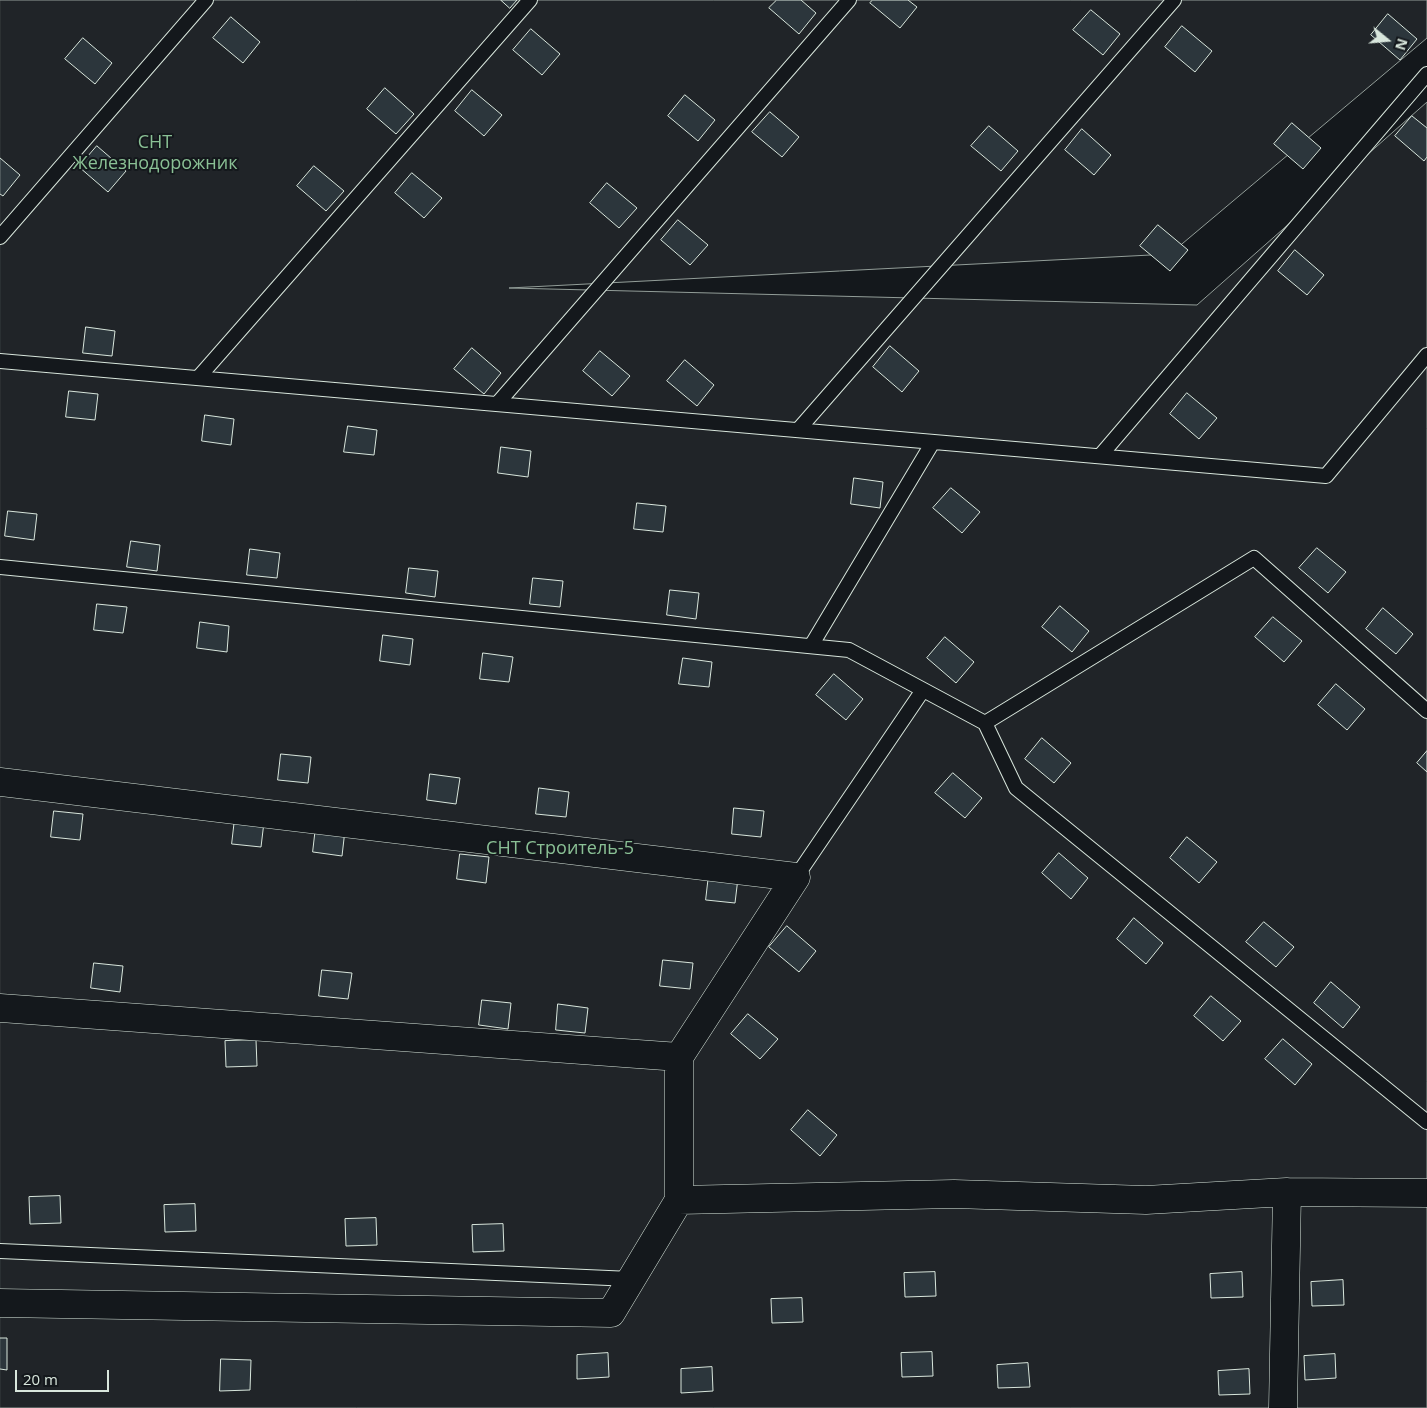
<!DOCTYPE html>
<html>
<head>
<meta charset="utf-8">
<style>
	body { margin:0 }
	#map { position:relative; width:1427px; height:1408px; overflow:hidden; background:#14181c; font-family:"Open Sans",sans-serif }
	canvas { display:block }
	.north { position:absolute; left:1362px; top:15px; width:50px; height:50px; -webkit-text-stroke:4px #14181c; paint-order:stroke; rotate:107deg; font-size:14px; font-weight:700; line-height:20px; text-align:center; color:#d8e6dc }
	.north::after { content:''; display:block; margin:auto; width:18px; height:22px; background:#d8e6dc; clip-path:polygon(50% 0,100% 100%,50% 72%,0 100%) }
	.scale { position:absolute; left:15px; top:1370px; width:94px; height:22px; box-sizing:border-box; border:2px solid #d8e6dc; border-top:0; padding-left:6px; font-size:15px; line-height:18px; white-space:nowrap; color:#d8e6dc; -webkit-text-stroke:4px #14181c; paint-order:stroke }
</style>
</head>
<body>
<div id="map">
<canvas width="1427" height="1408"></canvas>
<div class="north">N</div>
<div class="scale">20 m</div>
</div>
<script>
const ctx = document.querySelector('canvas').getContext('2d');
ctx.lineJoin = 'round';
function fillPath(path, color) { ctx.fillStyle = color; ctx.fill(path, 'evenodd'); }
function trace(path, color, width, dash) { ctx.strokeStyle = color; ctx.lineWidth = width; ctx.lineCap = dash ? 'butt' : 'round'; ctx.setLineDash(dash || []); ctx.stroke(path); }
function drawText(font, color, halo, rows, align = 'center') {
  ctx.font = font + ' "Open Sans",sans-serif'; ctx.lineWidth = 4; ctx.setLineDash([]); ctx.textBaseline = 'middle'; ctx.strokeStyle = halo; ctx.fillStyle = color; for (const [text, x, y, turn = 0] of rows) {
    ctx.save(); ctx.translate(x, y); ctx.rotate((+turn || 0) * Math.PI / 180); ctx.textAlign = isNaN(turn) ? turn : align; if (halo) ctx.strokeText(text, 0, 0); ctx.fillText(text, 0, 0); ctx.restore();
  }
}
const green = new Path2D(`
	M0 0H1427V38L1170 254 509 288 1197 305 1427 102V1408H0Z`);
const building = new Path2D(`
	M501 0H517L510 8Z
	M777 0H801L816 13 799 34 769 8Z
	M873 0H908L917 7 900 28 870 3Z
	M1091 10 1120 34 1103 55 1073 30Z
	M1388 14 1417 39 1400 60 1371 35Z
	M231 17 260 42 243 63 213 38Z
	M1182 26 1212 51 1195 72 1165 47Z
	M531 29 560 54 542 75 513 50Z
	M83 38 112 63 95 84 65 59Z
	M385 88 414 114 396 134 367 109Z
	M472 90 502 115 484 136 455 111Z
	M685 95 715 120 698 141 668 116Z
	M770 112 799 137 782 157 752 132Z
	M1412 116 1427 128V157L1424 161 1395 136Z
	M1292 123 1321 148 1303 169 1274 144Z
	M989 126 1018 151 1001 171 971 146Z
	M1082 129 1111 155 1094 175 1065 150Z
	M97 146 126 171 108 192 79 167Z
	M0 158 20 175 3 196 0 194Z
	M314 166 344 191 326 211 297 186Z
	M412 173 442 198 424 218 395 193Z
	M607 183 637 208 619 228 590 203Z
	M678 220 708 245 690 265 661 240Z
	M1158 225 1188 250 1170 271 1140 246Z
	M1295 250 1324 275 1307 295 1278 271Z
	M86 327 115 331 112 356 83 353Z
	M890 346 919 371 902 392 873 367Z
	M472 348 501 373 484 394 454 369Z
	M600 351 630 376 612 396 583 371Z
	M685 360 714 385 697 406 667 381Z
	M69 391 98 394 95 420 66 417Z
	M1187 393 1217 418 1199 439 1170 414Z
	M205 415 234 419 231 445 202 441Z
	M348 426 377 430 374 455 344 452Z
	M501 447 531 451 528 477 498 473Z
	M854 478 883 482 880 508 851 504Z
	M951 488 980 512 962 533 933 508Z
	M637 503 666 506 663 532 634 529Z
	M8 511 37 514 34 540 5 536Z
	M131 541 160 545 157 571 127 567Z
	M1317 548 1346 572 1328 593 1299 568Z
	M250 549 280 553 277 578 247 575Z
	M409 568 438 571 435 597 406 593Z
	M533 578 563 581 560 607 530 604Z
	M670 590 699 593 696 619 667 615Z
	M97 604 127 607 123 633 94 630Z
	M1060 606 1089 631 1072 652 1042 627Z
	M1383 608 1413 634 1396 654 1366 629Z
	M1273 617 1302 641 1284 662 1255 637Z
	M200 622 229 626 227 652 197 648Z
	M383 635 413 639 410 665 380 661Z
	M945 637 974 662 956 683 927 658Z
	M483 653 513 657 509 682 480 679Z
	M683 658 712 662 709 687 679 684Z
	M834 674 863 699 846 720 816 695Z
	M1336 684 1365 709 1347 730 1318 705Z
	M1042 738 1071 763 1054 783 1025 759Z
	M1427 751V772L1417 763Z
	M281 754 311 757 308 783 278 780Z
	M953 773 982 798 965 818 935 793Z
	M430 774 460 778 456 804 427 800Z
	M539 788 569 792 566 817 536 814Z
	M734 808 764 811 761 837 732 834Z
	M54 811 83 814 80 840 51 837Z
	M235 818 264 822 261 847 232 844Z
	M316 826 345 830 342 856 313 852Z
	M1187 837 1217 862 1199 883 1170 858Z
	M1059 853 1088 878 1071 899 1042 873Z
	M460 854 489 857 486 883 457 879Z
	M709 874 738 878 735 903 706 900Z
	M1134 918 1163 943 1146 964 1117 939Z
	M1264 922 1294 947 1276 967 1246 942Z
	M787 926 816 951 799 972 769 947Z
	M663 960 693 963 690 989 660 986Z
	M94 963 123 966 120 992 91 988Z
	M322 970 352 973 348 999 319 996Z
	M1331 982 1360 1007 1343 1028 1314 1003Z
	M1211 996 1241 1021 1223 1041 1194 1016Z
	M482 1000 511 1003 508 1029 479 1025Z
	M558 1004 588 1008 585 1033 556 1030Z
	M748 1014 778 1039 760 1059 731 1034Z
	M1283 1039 1312 1064 1295 1085 1265 1059Z
	M256 1040 257 1066 226 1067 225 1041Z
	M808 1110 837 1135 820 1156 791 1130Z
	M60 1196 61 1223 30 1224 29 1197Z
	M195 1204 196 1231 165 1232 164 1205Z
	M376 1218 377 1245 346 1246 345 1219Z
	M503 1224 504 1251 473 1252 472 1225Z
	M935 1272 936 1296 905 1297 904 1273Z
	M1242 1272 1243 1297 1211 1298 1210 1274Z
	M1343 1280 1344 1305 1312 1306 1311 1282Z
	M802 1298 803 1322 772 1323 771 1299Z
	M0 1338H7V1370L0 1369Z
	M932 1352 933 1376 902 1377 901 1353Z
	M608 1353 609 1377 577 1379V1355Z
	M1335 1354 1336 1378 1305 1380 1304 1356Z
	M221 1359 251 1360 250 1390 220 1391Z
	M1028 1363 1030 1387 998 1388 997 1365Z
	M712 1367 713 1391 681 1393V1369Z
	M1249 1369 1250 1394 1219 1395 1218 1371Z`);
const lane = new Path2D(`
	M0 237 206 0
	M0 361 1326 476 1427 355
	M198 378 530 0
	M497 404 849 0
	M798 430 1174 0
	M1100 456 1427 74
	M0 567 849 650 985 723 1016 788 1427 1122
	M811 646 933 442
	M985 723 1254 558 1427 711
	M796 877 923 690
	M0 1251 631 1279`);
const street = new Path2D(`
	M0 782 796 877 679 1057V1200L611 1313 0 1303
	M0 1008 679 1057
	M679 1200 954 1194 1146 1200 1287 1192 1427 1193
	M1283 1408 1287 1192`);
const parkNames = [
	["СНТ",155,143],
	["Железнодорожник",155,164],
	["СНТ Строитель-5",560,849]
];
fillPath(green, '#202428');
trace(green, '#939e99', 1);
fillPath(building, '#2c363c');
trace(building, '#d8e6dc', 1);
trace(lane, '#d8e6dc', 16);
trace(street, '#d8e6dc', 29);
trace(lane, '#14181c', 14);
trace(street, '#14181c', 28);
drawText('18px', '#8ac095', '#14181c', parkNames);
</script>
</body>
</html>
